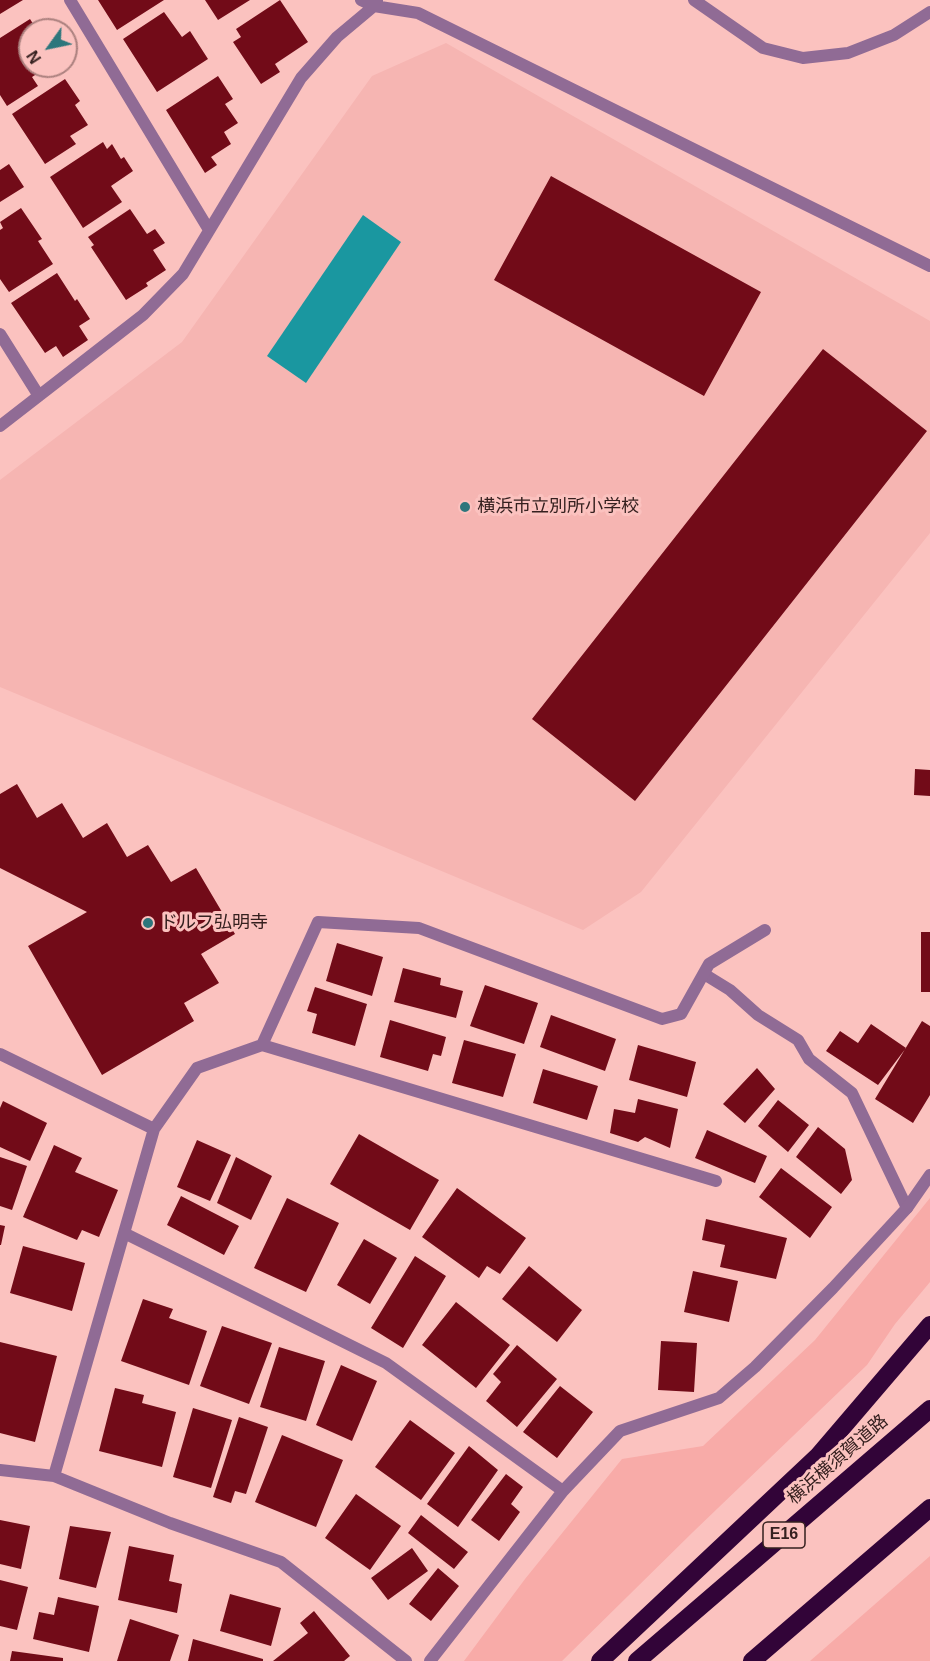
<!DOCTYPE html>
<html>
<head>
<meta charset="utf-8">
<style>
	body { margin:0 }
	#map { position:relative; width:930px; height:1661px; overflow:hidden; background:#fbc2bf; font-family:Arial,sans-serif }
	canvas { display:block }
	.north { position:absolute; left:18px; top:18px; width:60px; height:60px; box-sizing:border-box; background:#fbc2bf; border:2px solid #ac817f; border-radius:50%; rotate:237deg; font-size:16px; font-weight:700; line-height:24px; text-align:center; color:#35201f }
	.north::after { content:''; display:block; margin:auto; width:21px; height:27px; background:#2d767c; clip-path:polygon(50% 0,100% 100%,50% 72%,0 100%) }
</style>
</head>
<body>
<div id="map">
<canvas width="930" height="1661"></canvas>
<div class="north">N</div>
</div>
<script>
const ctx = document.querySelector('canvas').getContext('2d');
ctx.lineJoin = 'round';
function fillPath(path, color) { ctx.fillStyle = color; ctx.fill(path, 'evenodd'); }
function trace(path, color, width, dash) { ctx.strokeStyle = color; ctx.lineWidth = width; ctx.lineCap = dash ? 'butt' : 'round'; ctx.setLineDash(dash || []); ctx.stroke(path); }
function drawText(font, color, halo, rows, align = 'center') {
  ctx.font = font + ' Arial,"Noto Sans JP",sans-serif'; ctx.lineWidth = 6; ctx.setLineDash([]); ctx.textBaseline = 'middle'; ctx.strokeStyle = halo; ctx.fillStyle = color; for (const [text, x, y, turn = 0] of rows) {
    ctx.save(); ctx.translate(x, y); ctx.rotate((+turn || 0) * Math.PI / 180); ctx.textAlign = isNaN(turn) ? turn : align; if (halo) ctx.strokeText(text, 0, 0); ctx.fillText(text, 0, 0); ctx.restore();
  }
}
const built = new Path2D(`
	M446 43 930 321V533L641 892 583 930 0 687V480L182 342 372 76Z`);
const green = new Path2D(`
	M930 1198V1282L895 1324 867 1365 693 1532 562 1661H464L525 1579 622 1459 703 1446 815 1340Z
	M930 1556V1661H810Z`);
const water = new Path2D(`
	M363 215 401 242 306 383 267 356Z`);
const building = new Path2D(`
	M0 0H23L0 14Z
	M98 0H164L117 30Z
	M205 0H250L218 20Z
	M280 0 308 42 275 64 280 72 261 84 233 42 241 37 236 29Z
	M164 12 182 37 190 31 208 59 157 92 123 39Z
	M30 19 37 30H30V66H49L32 77 38 86 7 106 0 95V38Z
	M218 76 233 99 225 104 238 123 224 132 231 144 211 157 217 165 205 173 166 110Z
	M65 79 80 101 75 105 88 125 70 136 76 144 45 164 12 114Z
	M103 142 107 149 112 144 121 159 124 157 133 171 111 186 122 202 83 228 50 177Z
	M9 164 24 187 0 202V170Z
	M551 176 761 292 704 396 494 280Z
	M21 208 42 239 38 241 53 264 9 292 0 279V230L3 228 0 222Z
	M130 209 147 234 155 229 165 243 153 250 166 270 146 283 148 286 126 300 91 247 94 245 88 237Z
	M57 273 75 301 77 299 90 319 79 326 88 340 63 357 56 346 45 353 11 303Z
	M823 349 927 431 635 801 532 719Z
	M915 769 930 770V796L914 795Z
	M17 784 37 818 62 803 83 838 107 823 127 857 148 845 171 882 196 868 235 934 201 954 219 983 184 1003 194 1021 102 1075 28 946 87 912 0 868V794Z
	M921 932H930V992H921Z
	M337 943 383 957 372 996 326 981Z
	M403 968 441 978 440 985 463 991 456 1018 394 1002Z
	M485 985 538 1003 524 1044 470 1026Z
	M315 987 367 1004 355 1046 312 1033 317 1014 307 1011Z
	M551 1015 616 1039 605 1071 540 1047Z
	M390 1020 446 1037 441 1056 433 1054 428 1071 380 1057Z
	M922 1021 930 1026V1095L913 1123 875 1099Z
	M871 1024 906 1048 878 1085 826 1051 840 1031 858 1043Z
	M464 1040 516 1054 503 1097 452 1083Z
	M638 1045 696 1062 687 1097 629 1080Z
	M757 1068 775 1089 745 1123 723 1104Z
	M543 1069 598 1086 587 1120 533 1103Z
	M638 1099 678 1109 670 1148 645 1137 638 1142 610 1133 614 1109 635 1113Z
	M778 1100 809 1125 788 1152 758 1126Z
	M3 1101 47 1123 30 1161 0 1147V1108Z
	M818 1127 845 1149 852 1180 841 1194 796 1157Z
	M707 1130 767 1156 755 1183 695 1158Z
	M359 1134 439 1180 410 1230 330 1184Z
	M197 1140 231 1155 210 1201 177 1187Z
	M54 1145 82 1158 75 1172 118 1190 99 1237 82 1230 77 1240 23 1217Z
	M0 1157 27 1166 12 1210 0 1206Z
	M236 1157 272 1176 251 1220 217 1203Z
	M781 1168 832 1207 810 1238 759 1197Z
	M457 1188 526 1238 500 1274 487 1266 479 1278 422 1237Z
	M181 1196 239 1226 224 1255 167 1225Z
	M287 1198 339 1223 306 1292 254 1268Z
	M706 1219 787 1238 776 1279 720 1267 725 1245 702 1240Z
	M0 1225 5 1226 1 1245H0Z
	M364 1239 397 1258 370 1304 337 1285Z
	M23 1246 85 1263 72 1311 10 1293Z
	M415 1256 446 1276 403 1348 371 1328Z
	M529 1266 582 1310 557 1342 502 1299Z
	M693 1271 738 1281 729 1322 684 1312Z
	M143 1299 173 1309 169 1318 207 1331 189 1385 121 1361Z
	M456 1302 510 1345 476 1388 422 1345Z
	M222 1326 272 1343 249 1404 200 1386Z
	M661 1341 697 1343 694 1392 658 1390Z
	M0 1342 57 1356 35 1442 0 1433Z
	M517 1345 557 1379 517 1427 486 1401 501 1382 493 1374Z
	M279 1347 325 1361 306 1421 260 1407Z
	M341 1365 377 1381 352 1441 316 1425Z
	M560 1386 593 1412 557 1458 523 1432Z
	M115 1388 144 1395 142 1403 176 1412 162 1467 99 1451Z
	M193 1408 232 1420 211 1488 173 1477Z
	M239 1417 268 1427 246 1494 235 1491 231 1503 213 1497Z
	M410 1420 455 1453 421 1500 375 1467Z
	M282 1435 343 1460 316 1527 255 1502Z
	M469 1446 498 1470 458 1527 427 1504Z
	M506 1474 523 1487 511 1504 520 1512 499 1541 471 1520Z
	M356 1494 401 1526 370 1570 325 1538Z
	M421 1515 468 1552 454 1569 408 1533Z
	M0 1520 30 1526 21 1569 0 1564Z
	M70 1526 111 1532 96 1588 59 1579Z
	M129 1546 174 1555 169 1581 182 1584 177 1613 118 1600Z
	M412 1548 428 1571 388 1600 371 1578Z
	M438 1568 459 1586 431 1621 409 1604Z
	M0 1580 28 1587 17 1630 0 1626Z
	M230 1594 281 1608 271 1646 220 1631Z
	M58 1597 99 1606 89 1652 33 1639 39 1612 54 1615Z
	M314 1611 350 1656 344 1661H273L308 1633 300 1623Z
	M130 1619 179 1635 170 1661H117Z
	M193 1639 263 1659V1661H188Z
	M12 1651 63 1658V1661H10Z`);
const lane = new Path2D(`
	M704 974 730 990 758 1015 798 1040 809 1059 852 1093 907 1208`);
const street = new Path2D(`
	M70 0 209 230
	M361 0 374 6 418 13 930 266
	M694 0 763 48 803 58 848 53 894 35 930 12
	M0 334 39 396
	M0 426 143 315 183 274 301 78 337 37 374 6 377 1
	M262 1045 318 922 419 928 662 1019 681 1014 709 964 765 930
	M0 1054 154 1129
	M124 1233 386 1363 563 1491
	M0 1470 54 1476 170 1523 281 1562 406 1661
	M54 1476 154 1129 197 1068 262 1045 716 1181
	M430 1661 563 1491 620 1431 719 1398 755 1367 833 1288 907 1208 930 1175`);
const highway = new Path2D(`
	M600 1661 818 1456 930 1325
	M637 1661 930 1409
	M752 1661 930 1508`);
const markers = [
	[465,507,6,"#2d767c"],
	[148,923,6,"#2d767c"]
];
const shields = [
	[784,1535,42]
];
const shieldNames = [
	["E16",784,1535]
];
const poiNames = [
	["横浜市立別所小学校",477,507],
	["ドルフ弘明寺",160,923]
];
const streetNames = [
	["横浜横須賀道路",838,1460,-41]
];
fillPath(built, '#f6b5b2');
fillPath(green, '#f8aba8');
fillPath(water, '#1a97a0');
fillPath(building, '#720b18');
trace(lane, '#906b95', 12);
trace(street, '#906b95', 12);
trace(highway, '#320438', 18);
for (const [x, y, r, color] of markers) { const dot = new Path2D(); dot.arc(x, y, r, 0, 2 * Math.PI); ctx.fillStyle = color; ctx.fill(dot); trace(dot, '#fbc2bf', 2); }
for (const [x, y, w] of shields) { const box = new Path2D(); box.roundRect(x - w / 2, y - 13, w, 26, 4.5); ctx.fillStyle = '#fbc2bf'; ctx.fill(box); trace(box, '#35201f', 1.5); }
drawText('bold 16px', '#35201f', null, shieldNames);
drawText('18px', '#35201f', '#fbc2bf', poiNames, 'left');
drawText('18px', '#35201f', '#fbc2bf', streetNames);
</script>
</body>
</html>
